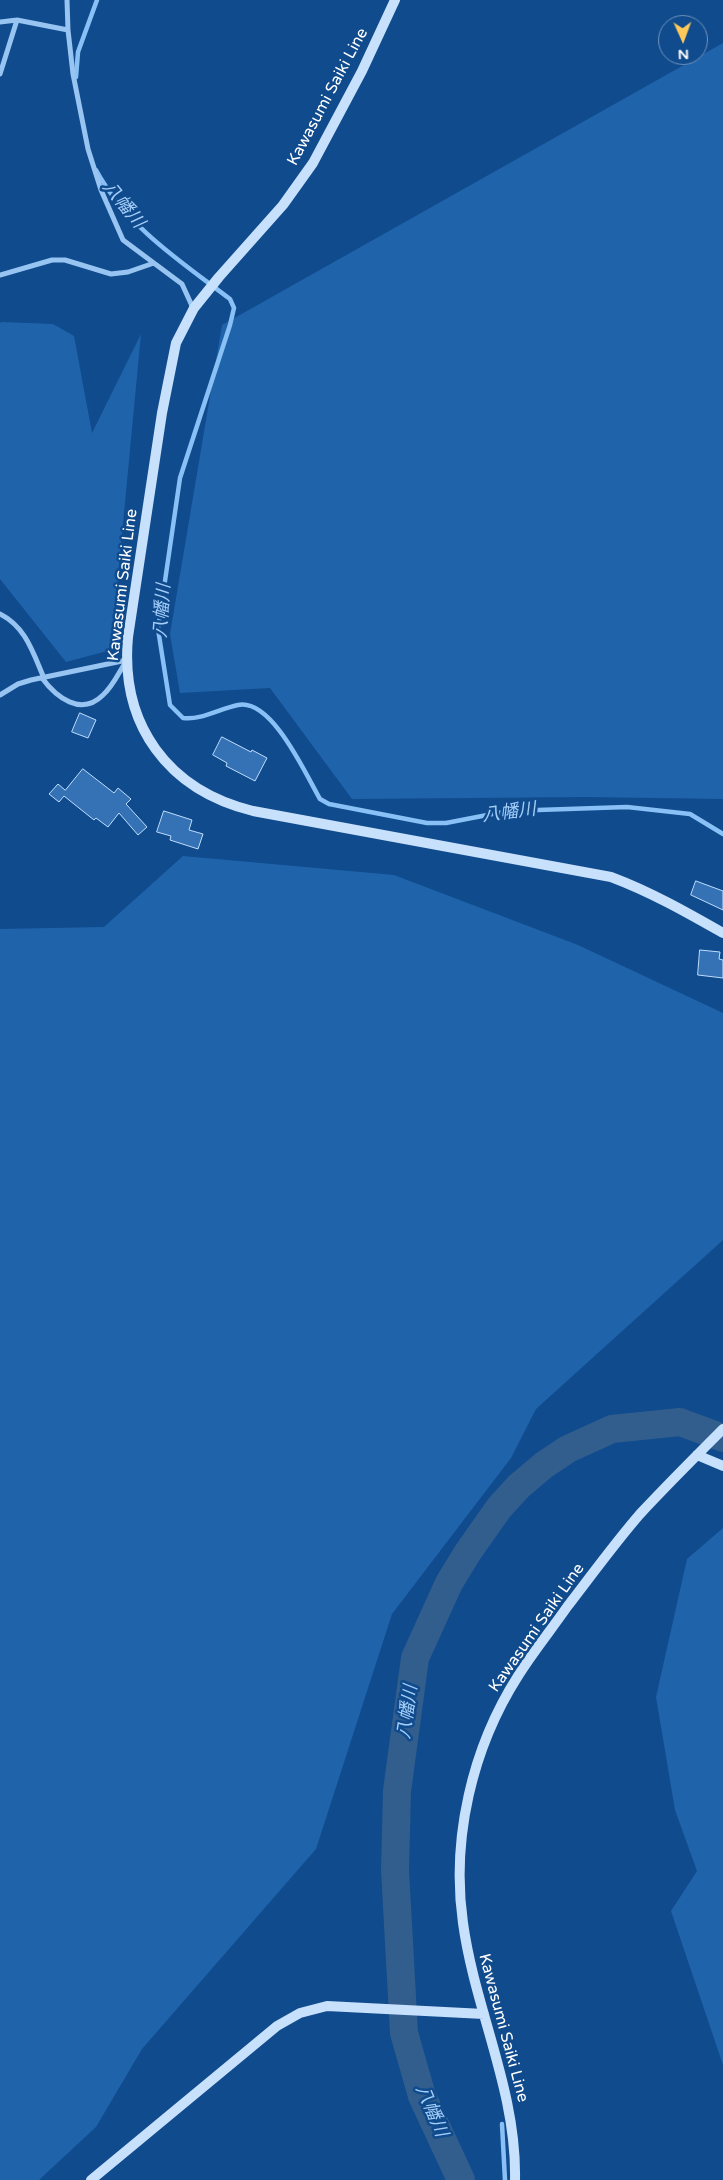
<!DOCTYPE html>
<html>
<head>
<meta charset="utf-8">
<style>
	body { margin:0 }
	#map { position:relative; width:723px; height:2180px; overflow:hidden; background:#104b8d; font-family:"Varela Round",sans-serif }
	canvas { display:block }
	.north { position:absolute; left:658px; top:15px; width:50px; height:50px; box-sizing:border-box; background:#104b8d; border:1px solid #7093bb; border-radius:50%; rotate:178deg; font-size:14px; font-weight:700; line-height:20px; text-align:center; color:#fff }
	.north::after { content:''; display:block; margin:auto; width:18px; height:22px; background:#ffc959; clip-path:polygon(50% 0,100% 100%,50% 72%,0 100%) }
</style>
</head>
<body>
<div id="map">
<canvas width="723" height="2180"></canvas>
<div class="north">N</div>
</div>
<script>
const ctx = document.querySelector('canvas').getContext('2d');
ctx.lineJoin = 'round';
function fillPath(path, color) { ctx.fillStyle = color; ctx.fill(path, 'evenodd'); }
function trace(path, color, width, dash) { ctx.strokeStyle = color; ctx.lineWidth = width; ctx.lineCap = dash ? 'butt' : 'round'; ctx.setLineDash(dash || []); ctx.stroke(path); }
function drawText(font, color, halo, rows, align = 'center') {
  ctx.font = font + ' "Varela Round","Noto Sans JP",sans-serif'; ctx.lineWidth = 5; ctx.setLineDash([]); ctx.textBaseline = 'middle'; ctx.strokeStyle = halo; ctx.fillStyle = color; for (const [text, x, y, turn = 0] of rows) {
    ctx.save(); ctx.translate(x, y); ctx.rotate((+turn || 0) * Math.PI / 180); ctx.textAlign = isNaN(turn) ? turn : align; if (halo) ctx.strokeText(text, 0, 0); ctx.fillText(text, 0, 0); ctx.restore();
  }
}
const green = new Path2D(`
	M723 43V799L586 797 352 799 270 688 180 693 170 634 222 325Z
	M2 322 53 324 74 336 92 433 141 334 111 650 66 662 0 579V323Z
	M183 856 394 875 578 945 723 1013V1240L536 1409 511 1458 392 1614 316 1849 142 2049 96 2127 39 2180H0V929L104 927Z
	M723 1528V2065L671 1911 697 1871 675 1810 656 1697 687 1559Z`);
const stream = new Path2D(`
	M76 77 78 52 97 0
	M96 170C127 227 180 261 230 299L234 308 230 325 180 478 158 629 170 705 183 718C203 720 218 709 238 705 272 698 306 775 320 799L329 804 427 823H446L508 811 627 807 690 814 723 834
	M502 2124 505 2180`);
const river = new Path2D(`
	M461 2180 422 2096 404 2033 395 1870 396 1831 397 1791 415 1658 449 1583 468 1552 499 1508 519 1486 544 1465 568 1449 612 1429 680 1422 723 1438`);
const building = new Path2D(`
	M80 713 96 720 88 738 72 732Z
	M222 737 251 752 252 750 267 758 255 781 226 766 227 763 213 755Z
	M83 769 114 793 118 788 131 799 126 804 147 827 138 835 119 813 108 827 96 818 94 820 64 796 59 802 49 794 58 784 65 790Z
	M164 811 192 820 189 830 203 834 198 849 170 840 171 836 157 832Z
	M696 881 723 891V910L691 895Z
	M700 950 720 952 719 959 723 960V978L698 975Z`);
const street = new Path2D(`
	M67 0 68 30 73 74 88 149 101 190 123 240 182 284 193 308
	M0 22 17 20 68 30
	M0 74 17 20
	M0 275 52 260H65L111 274 128 272 154 263
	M0 614C26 627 33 653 44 678
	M42 678C56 697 81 717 103 695 113 686 118 674 125 663
	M0 695 18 684 31 680 127 660`);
const secondary = new Path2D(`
	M395 0 362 71 313 163 283 205 219 277 194 308 176 343 162 413 128 637C120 725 168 790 253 811L611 877C651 892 686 912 723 933
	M697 1455 723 1466
	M91 2180 277 2026 300 2013 327 2006 484 2014
	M515 2180C517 2091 475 2010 463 1923 451 1839 472 1748 518 1676 533 1652 551 1630 567 1607 591 1576 614 1544 640 1514 667 1485 695 1457 723 1429`);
const streetNames = [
	["Kawasumi Saiki Line",328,97,-62],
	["Kawasumi Saiki Line",123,585,-83],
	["Kawasumi Saiki Line",537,1628,-55],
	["Kawasumi Saiki Line",503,2028,75]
];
const waterNames = [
	["八幡川",123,205,51],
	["八幡川",163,611,-86],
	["八幡川",509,813,-7],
	["八幡川",408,1712,-82],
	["八幡川",431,2111,67]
];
fillPath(green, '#1f63ab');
trace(stream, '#89c0f6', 4.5);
trace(river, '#325e8e', 28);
fillPath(building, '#3472b5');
trace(building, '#bfddfd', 1);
trace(street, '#98c4f2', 5);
trace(secondary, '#c7e0fc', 10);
drawText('16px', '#fff', '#104b8d', streetNames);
drawText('italic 18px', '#a4cef9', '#104b8d', waterNames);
</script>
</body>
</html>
